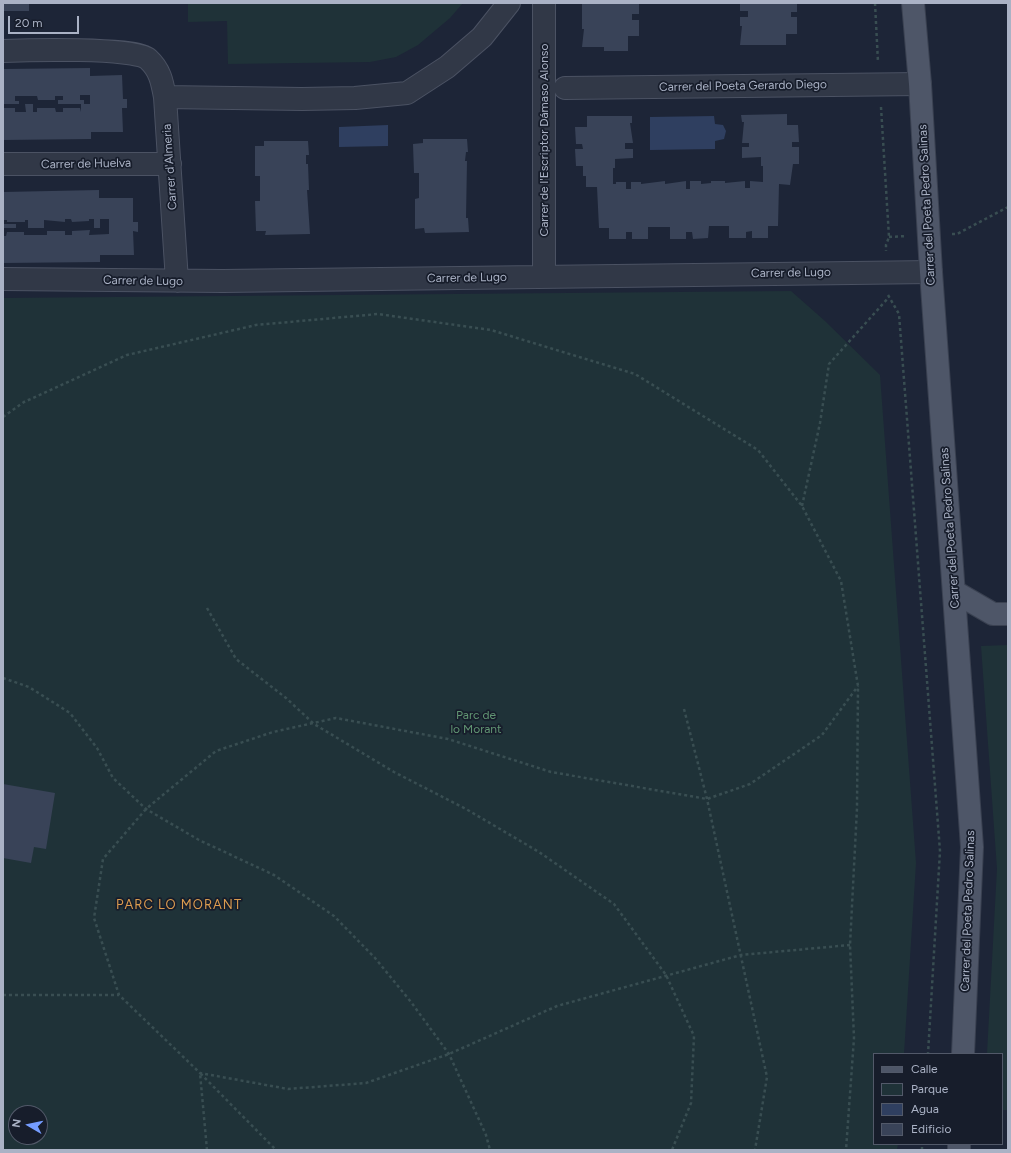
<!DOCTYPE html>
<html>
<head>
<meta charset="utf-8">
<style>
	body { margin:0 }
	#map { position:relative; width:1011px; height:1153px; overflow:hidden; background:#1d2537; font-family:Figtree,sans-serif }
	canvas { display:block }
	.frame { position:absolute; inset:0; border:4px solid #aab2c5; pointer-events:none }
	.legend { position:absolute; left:873px; top:1053px; width:130px; height:92px; box-sizing:border-box; background:#171d2b; border:1px solid #525969; margin:0; padding:5px 7px; list-style:none; font-size:12px; color:#aab2c5 }
	.legend li { display:flex; align-items:center; gap:8px; height:20px }
	.legend b { width:20px; border:1px solid #525969 }
	.north { position:absolute; left:8px; top:1105px; width:40px; height:40px; box-sizing:border-box; background:#171d2b; border:1px solid #525969; border-radius:50%; rotate:279deg; font-size:11px; font-weight:700; line-height:16px; text-align:center; color:#aab2c5 }
	.north::after { content:''; display:block; margin:auto; width:14px; height:18px; background:#759cff; clip-path:polygon(50% 0,100% 100%,50% 72%,0 100%) }
	.scale { position:absolute; left:8px; top:16px; width:71px; height:18px; box-sizing:border-box; border:2px solid #aab2c5; border-top:0; padding-left:5px; font-size:12px; line-height:14px; white-space:nowrap; color:#aab2c5; -webkit-text-stroke:3px #171d2b; paint-order:stroke }
</style>
</head>
<body>
<div id="map">
<canvas width="1011" height="1153"></canvas>
<div class="frame"></div>
<ul class="legend">
<li><b style="height:5px;background:#4e5668"></b>Calle</li>
<li><b style="height:11px;background:#1f3238"></b>Parque</li>
<li><b style="height:11px;background:#2f3f60"></b>Agua</li>
<li><b style="height:11px;background:#394358"></b>Edificio</li>
</ul>
<div class="north">N</div>
<div class="scale">20 m</div>
</div>
<script>
const ctx = document.querySelector('canvas').getContext('2d');
ctx.lineJoin = 'round';
function fillPath(path, color) { ctx.fillStyle = color; ctx.fill(path, 'evenodd'); }
function trace(path, color, width, dash) { ctx.strokeStyle = color; ctx.lineWidth = width; ctx.lineCap = dash ? 'butt' : 'round'; ctx.setLineDash(dash || []); ctx.stroke(path); }
function drawText(font, color, halo, rows, align = 'center') {
  ctx.font = font + ' Figtree,sans-serif'; ctx.lineWidth = 3.5; ctx.setLineDash([]); ctx.textBaseline = 'middle'; ctx.strokeStyle = halo; ctx.fillStyle = color; for (const [text, x, y, turn = 0] of rows) {
    ctx.save(); ctx.translate(x, y); ctx.rotate((+turn || 0) * Math.PI / 180); ctx.textAlign = isNaN(turn) ? turn : align; if (halo) ctx.strokeText(text, 0, 0); ctx.fillText(text, 0, 0); ctx.restore();
  }
}
const green = new Path2D(`
	M188 3H463L450 18 418 45 396 57 370 62 228 64 227 21 188 22Z
	M791 291 825 321 880 375 916 863 904 1054H874V1144H898L897 1150H3V298ZM16 1113H40V1137H16Z
	M1008 645V1110H1002V1054H987L997 869 981 646Z`);
const water = new Path2D(`
	M714 116 715 124 723 125 726 131 724 139 715 141V149L650 150V117Z
	M388 125V146L339 147V127Z`);
const building = new Path2D(`
	M3 3H29V11H3Z
	M584 3H639V14H632V20H639V36H628V51H604V47H582L584 29H582V4Z
	M740 3H797V12H791V17H797V34H786V45H740L742 26H740V17H748V11H740Z
	M90 68V76L122 75 123 99H127V108H122L123 132H91V139L3 140V108H15V112H26L25 104H33V112H37V108H55L56 112H63V108H80L81 112V104H58V100H63V96H55V100H38L37 96H15V101H19V104H3V69ZM80 95H90V104H84V100H80Z
	M787 114V125H798L799 142H792V147H799V164H793L790 185 779 184 778 226H768V238H752V231L746 232V238H729V226H709L708 238 693 239 692 232H686V239H670V227H648V239H632V232H626V239H609V228H599L597 187H586V176H583V166H576L575 149H583L582 144H576L575 127H587V116H632V123H630L633 143H625V149H633V158L615 159V168H613V184H616V182H626V189H631V182H641V184L665 181V184L686 181V189H690V181H701V184L711 183V181H725V183L745 181V188H750V181L763 182V166H761V157L742 158V147H749V143H742L744 122H742L741 115Z
	M423 139H467L468 152H466L465 161H467L466 218H468L469 232 425 233 424 228 415 229V199L419 198V173H414L413 144 423 143Z
	M264 141H308L309 155H306V164H308L309 190H307L310 234 265 235 266 231H256L255 201H260V176H255V146H264Z
	M99 190V198H133V222H138V232L133 231 134 255H100V262L3 263V236H6L7 232H24V235H47V231H65V235H72V231L90 230 89 235 109 234V219H100V228H94V219H89V221L72 222 71 219H65V222L44 220V228H28V220H25V222H7V220H3V192Z
	M3 224H16V228H3Z
	M3 784 55 793 46 849 34 847 31 863 3 858Z`);
const path = new Path2D(`
	M875 3 878 62
	M881 107 889 237 886 245V251
	M952 234H957L1008 207
	M889 237 907 236
	M888 295 899 314 940 851 928 1054
	M3 417 24 402 127 355 256 325 378 314 491 330 635 374 758 450 802 506 841 581 858 686 857 808 850 945 854 1038 846 1150
	M802 506 820 423 829 364 889 297
	M207 608 236 659 286 698 314 724 394 772 466 809 539 852 614 904 666 975 694 1036 691 1103 672 1150
	M3 678 29 687 70 713 97 748 113 778 146 809 199 840 274 875 334 916 375 958 411 1002 449 1054 486 1135 490 1150
	M684 709 707 799 767 1077 755 1150
	M850 945 741 955 557 1006 449 1054 366 1083 288 1089 200 1073 119 995 94 918 103 859 146 809 216 751 273 732 336 718 448 739 551 772 707 799 750 784 822 735 858 686
	M3 995H119
	M207 1150 200 1073 276 1150
	M922 1150V1144`);
const minor = new Path2D(`
	M3 51C26 50 135 47 148 59 160 70 162 81 165 97L177 281
	M565 88 920 84
	M165 97 302 99 355 98 407 93 447 67 482 37 509 3
	M3 164H170
	M544 277V3
	M3 279 223 281 931 272`);
const major = new Path2D(`
	M913 3 920 84 931 272 972 847 963 1054
	M955 592 993 614H1008
	M959 1150V1144`);
const streetNames = [
	["Carrer del Poeta Gerardo Diego",743,86,-1],
	["Carrer de l'Escriptor Dámaso Alonso",544,140,-90],
	["Carrer de Huelva",86,164,-1],
	["Carrer d'Almeria",170,167,-94],
	["Carrer del Poeta Pedro Salinas",927,205,-93],
	["Carrer de Lugo",791,273,-1],
	["Carrer de Lugo",467,278,-1],
	["Carrer de Lugo",143,281,1],
	["Carrer del Poeta Pedro Salinas",950,528,-94],
	["Carrer del Poeta Pedro Salinas",968,911,-88]
];
const parkNames = [
	["Parc de",476,715],
	["lo Morant",476,729]
];
const neighbourhoodNames = [
	["PARC LO MORANT",179,905]
];
fillPath(green, '#1f3238');
fillPath(water, '#2f3f60');
fillPath(building, '#394358');
trace(minor, '#4b5263', 24);
trace(major, '#3a4151', 24);
trace(path, '#394e52', 2.5, [3, 3]);
trace(minor, '#313847', 22);
trace(major, '#4e5668', 22);
drawText('12px', '#aab2c5', '#171d2b', streetNames);
drawText('12px', '#619673', '#171d2b', parkNames);
ctx.letterSpacing = '1px';
drawText('13px', '#db9b4f', '#171d2b', neighbourhoodNames);
ctx.letterSpacing = '0px';
</script>
</body>
</html>
